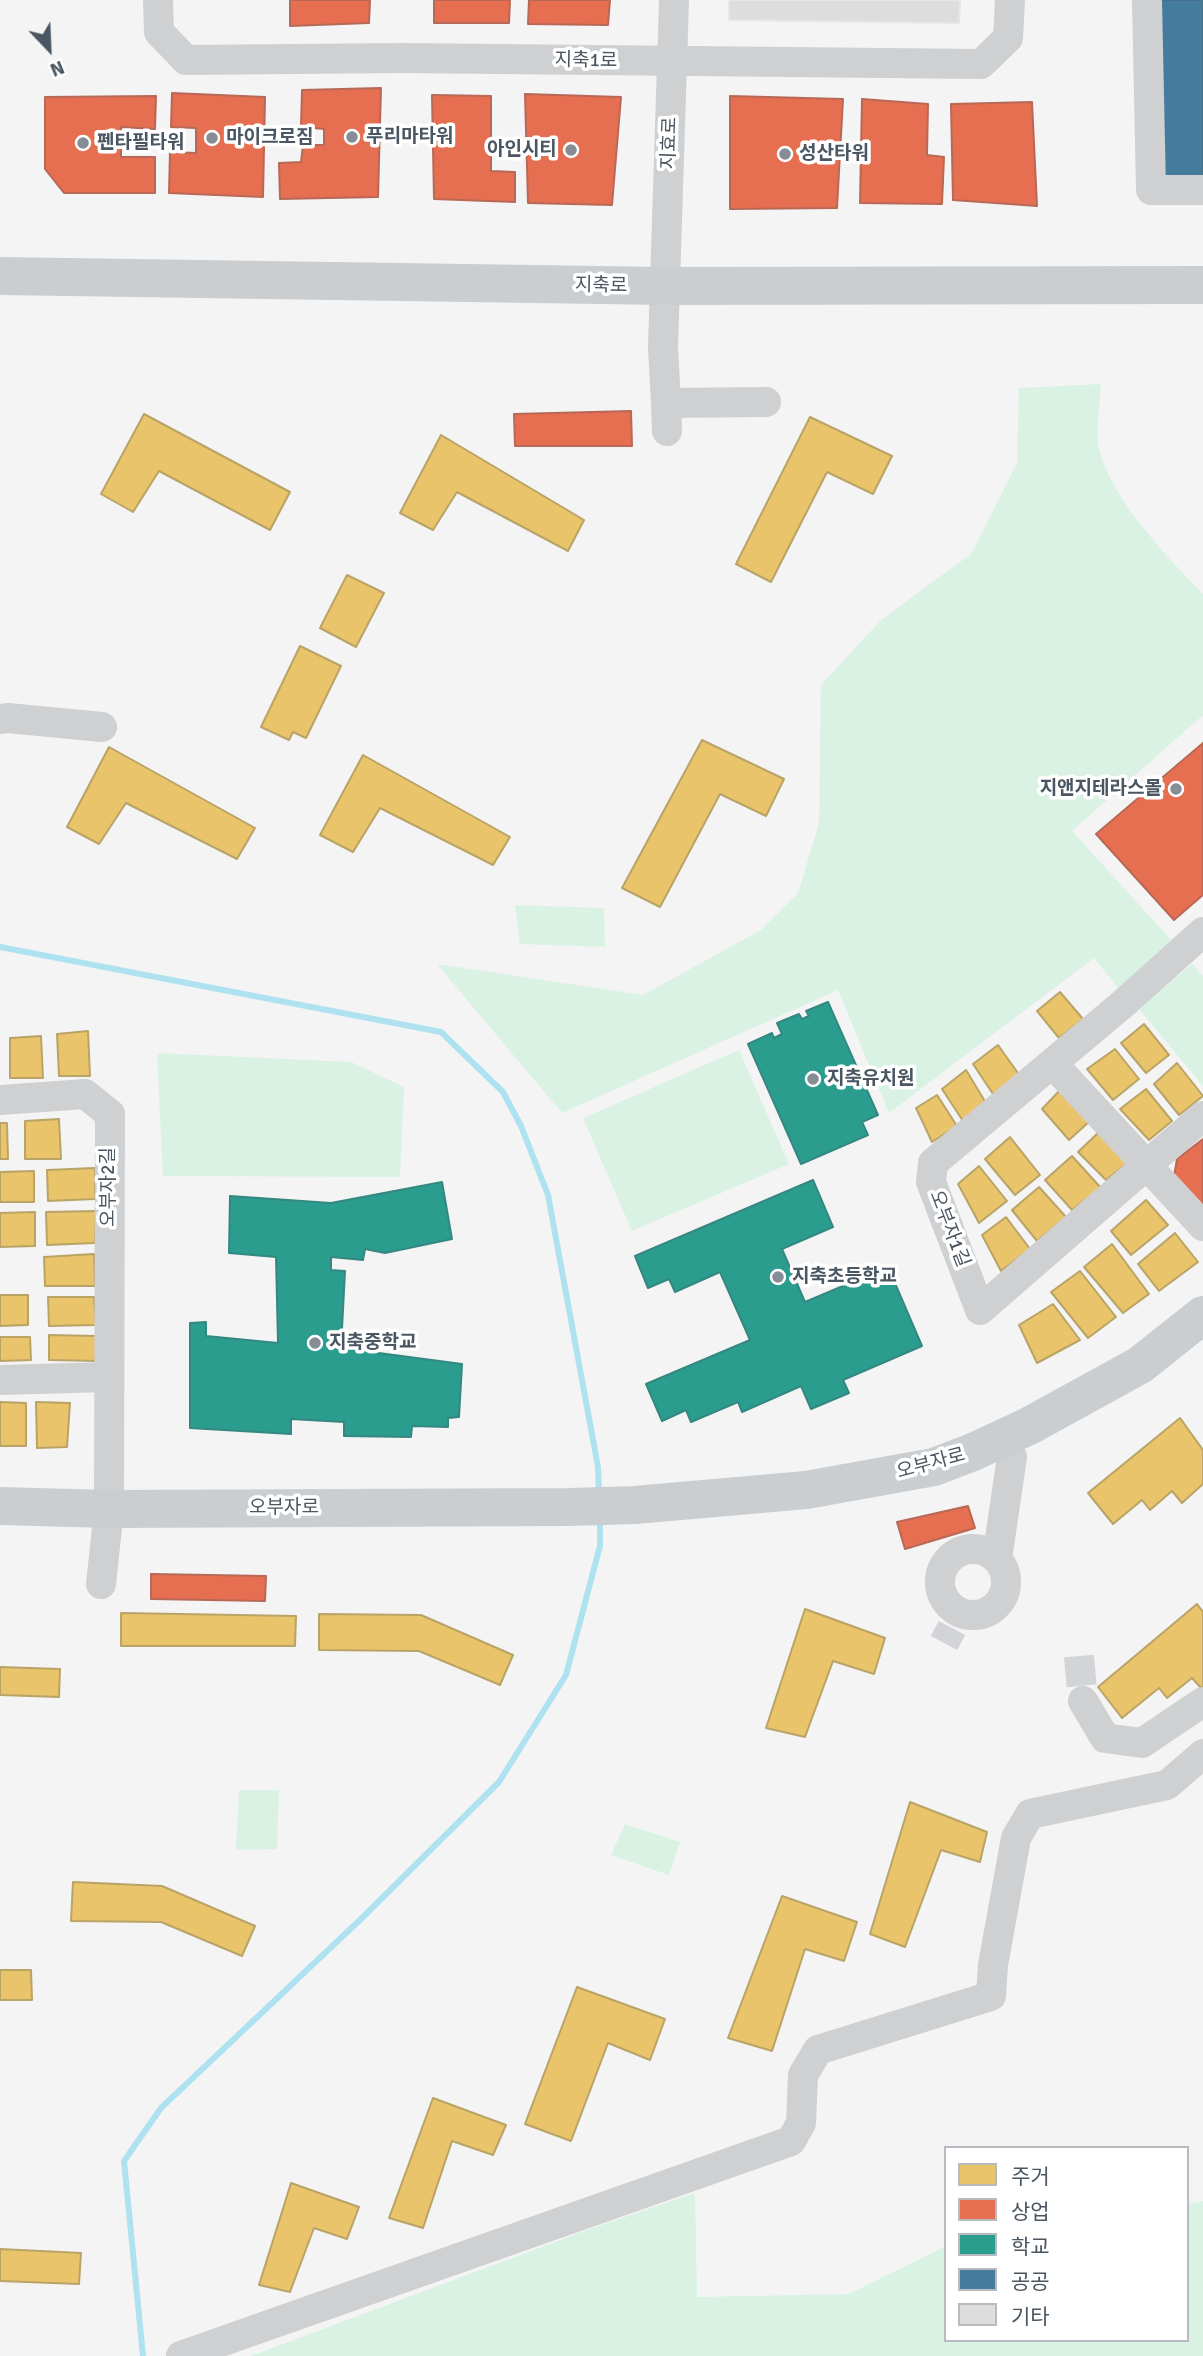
<!DOCTYPE html>
<html>
<head>
<meta charset="utf-8">
<style>
	body { margin:0 }
	#map { position:relative; width:1203px; height:2356px; overflow:hidden; background:#f4f4f4; font-family:Signika,"Noto Sans KR",sans-serif }
	canvas { display:block }
	.legend { position:absolute; left:944px; top:2146px; width:245px; height:196px; box-sizing:border-box; background:#fff; border:2px solid #b7bbc0; margin:0; padding:9px 12px; list-style:none; font-size:21px; color:#4a5661 }
	.legend li { display:flex; align-items:center; gap:14px; height:35px }
	.legend b { width:35px; border:2px solid #b7bbc0 }
	.north { position:absolute; left:14px; top:14px; width:70px; height:70px; -webkit-text-stroke:5px #fff; paint-order:stroke; rotate:157deg; font-size:19px; font-weight:700; line-height:28px; text-align:center; color:#4a5661 }
	.north::after { content:''; display:block; margin:auto; width:24px; height:32px; background:#4a5661; clip-path:polygon(50% 0,100% 100%,50% 72%,0 100%) }
</style>
</head>
<body>
<div id="map">
<canvas width="1203" height="2356"></canvas>
<ul class="legend">
<li><b style="height:19px;background:#e9c46a"></b>주거</li>
<li><b style="height:19px;background:#e76f51"></b>상업</li>
<li><b style="height:19px;background:#2a9d8f"></b>학교</li>
<li><b style="height:19px;background:#457b9d"></b>공공</li>
<li><b style="height:19px;background:#ddddde"></b>기타</li>
</ul>
<div class="north">N</div>
</div>
<script>
const ctx = document.querySelector('canvas').getContext('2d');
ctx.lineJoin = 'round';
function fillPath(path, color) { ctx.fillStyle = color; ctx.fill(path, 'evenodd'); }
function trace(path, color, width, dash) { ctx.strokeStyle = color; ctx.lineWidth = width; ctx.lineCap = dash ? 'butt' : 'round'; ctx.setLineDash(dash || []); ctx.stroke(path); }
function drawText(font, color, halo, rows, align = 'center') {
  ctx.font = font + ' Signika,"Noto Sans KR",sans-serif'; ctx.lineWidth = 7; ctx.setLineDash([]); ctx.textBaseline = 'middle'; ctx.strokeStyle = halo; ctx.fillStyle = color; for (const [text, x, y, turn = 0] of rows) {
    ctx.save(); ctx.translate(x, y); ctx.rotate((+turn || 0) * Math.PI / 180); ctx.textAlign = isNaN(turn) ? turn : align; if (halo) ctx.strokeText(text, 0, 0); ctx.fillText(text, 0, 0); ctx.restore();
  }
}
const green = new Path2D(`
	M1101 384C1100 403 1095 432 1099 449 1111 499 1168 558 1203 594V715L1072 831 1172 941 1118 988 1094 958 889 1113 838 990 562 1113 437 964 643 995 761 930 798 893 819 823 821 685 882 619 971 554 1017 463 1019 388Z
	M515 905 604 908 605 947 520 944Z
	M1192 964 1203 976V1086L1139 1009Z
	M739 1050 789 1164 632 1231 583 1118Z
	M157 1053 351 1062 404 1087 400 1177 163 1176Z
	M239 1790H279L277 1849 236 1850Z
	M625 1824 680 1842 669 1875 611 1855Z
	M695 2193 697 2297 849 2294 946 2246V2340H1187V2204L1203 2201V2356H251L587 2230Z`);
const homes = new Path2D(`
	M144 414 290 492 270 530 159 471 133 512 101 494Z
	M810 417 892 456 873 494 827 472 771 582 736 564Z
	M441 435 584 520 568 551 457 492 433 530 400 513Z
	M347 575 384 593 356 647 320 628Z
	M300 646 341 666 306 738 293 732 289 740 261 727Z
	M702 740 784 779 766 816 720 794 660 907 622 888Z
	M109 747 255 828 237 859 126 803 99 844 67 827Z
	M363 755 510 837 493 865 380 808 353 852 320 835Z
	M1060 992 1083 1019 1059 1038 1037 1011Z
	M1144 1024 1169 1055 1146 1073 1121 1043Z
	M88 1031 90 1076H59L57 1034Z
	M41 1036 43 1078H10V1038Z
	M998 1045 1020 1076 995 1097 973 1064Z
	M1115 1049 1139 1079 1113 1100 1087 1069Z
	M1177 1063 1203 1096 1179 1115 1154 1084Z
	M966 1070 986 1103 963 1121 942 1089Z
	M1061 1089 1091 1120 1069 1140 1042 1109Z
	M1146 1089 1172 1121 1149 1140 1120 1109Z
	M937 1095 957 1126 932 1142 916 1108Z
	M59 1119 61 1159H25V1121Z
	M0 1123H7L8 1159H0Z
	M1101 1130 1129 1162 1106 1180 1078 1152Z
	M1010 1137 1040 1175 1015 1195 985 1159Z
	M1072 1156 1101 1188 1072 1210 1045 1180Z
	M979 1166 1007 1201 979 1223 958 1184Z
	M95 1168V1199L48 1201 47 1170Z
	M34 1171V1202H0V1172Z
	M1039 1187 1066 1217 1037 1241 1012 1210Z
	M1146 1200 1168 1225 1131 1255 1111 1231Z
	M96 1211 95 1243 47 1245 46 1212Z
	M35 1212V1246L0 1247V1213Z
	M1006 1217 1030 1249 1001 1271 982 1235Z
	M1175 1233 1198 1262 1159 1291 1138 1264Z
	M1112 1244 1149 1294 1123 1313 1084 1267Z
	M94 1254 95 1286H45L44 1257Z
	M1080 1271 1116 1317 1088 1338 1051 1292Z
	M0 1295H28V1325L0 1326Z
	M48 1297H94L96 1325 49 1326Z
	M1053 1304 1080 1340 1037 1363 1019 1325Z
	M49 1335 98 1336V1361L49 1360Z
	M0 1337H30L31 1360 0 1361Z
	M0 1402 26 1403V1446H0Z
	M36 1402 70 1403 67 1447 37 1448Z
	M1180 1418 1203 1450V1484L1182 1503 1172 1491 1150 1510 1142 1500 1113 1524 1088 1493Z
	M1197 1604 1203 1612V1687L1201 1688 1192 1678 1167 1698 1159 1688 1122 1718 1098 1687Z
	M805 1609 885 1638 874 1674 833 1661 805 1737 766 1728Z
	M121 1613 296 1616 295 1646H121Z
	M319 1614 421 1615 513 1655 500 1685 419 1651 319 1650Z
	M0 1667 60 1669 59 1697 0 1695Z
	M910 1802 987 1832 980 1862 941 1850 905 1947 870 1934Z
	M73 1882 162 1886 255 1926 242 1956 161 1922 71 1921Z
	M782 1896 857 1922 844 1961 805 1949 772 2051 728 2038Z
	M0 1970H31L32 2000H0Z
	M577 1987 665 2019 650 2060 608 2043 571 2141 525 2124Z
	M433 2098 506 2125 493 2155 452 2141 423 2228 389 2218Z
	M291 2183 359 2207 347 2239 314 2228 290 2292 259 2285Z
	M0 2249 81 2253 79 2284 0 2281Z`);
const shops = new Path2D(`
	M290 0H370L369 23 290 26Z
	M434 0H510L509 23H434Z
	M529 0H610L608 25 528 24Z
	M381 88 378 197 280 199 279 163 301 162 303 145H324V129L301 127 302 90Z
	M172 93 265 97 263 197 169 193 170 152 196 153V128L171 127Z
	M525 94 621 97 612 205 528 203Z
	M432 95 491 96V171L515 172V202L434 199Z
	M156 96 155 129 121 127V157H155V193H64L45 169V97Z
	M730 96 843 99 837 208 730 209Z
	M862 99 928 104 927 155 944 157 942 204 860 203Z
	M1032 102 1037 206 953 200 951 104Z
	M631 411 632 446H515L514 414Z
	M1203 743V895L1174 920 1096 834Z
	M1203 1139V1209L1174 1176 1177 1159Z
	M968 1506 975 1528 905 1549 897 1522Z
	M151 1574 266 1576 265 1601 151 1599Z`);
const schools = new Path2D(`
	M828 1002 878 1115 862 1122 868 1135 801 1164 748 1044 772 1033 774 1038 782 1034 777 1023 799 1014 802 1019 809 1016 806 1011Z
	M813 1180 833 1227 782 1249 805 1302 888 1267 922 1346 843 1380 849 1393 811 1409 801 1386 742 1412 738 1402 691 1422 686 1410 662 1421 646 1384 750 1340 720 1272 675 1292 669 1279 648 1288 635 1256Z
	M442 1182 452 1239 385 1253 365 1249 363 1260 331 1257V1270L345 1271 341 1348 462 1364 459 1417 448 1418V1427L412 1426 411 1437 344 1436V1422L291 1419V1434L190 1428V1323L206 1322V1336L278 1343 276 1257 229 1253 230 1196 331 1203Z`);
const public = new Path2D(`
	M1160 0H1203V177L1161 178Z`);
const stream = new Path2D(`
	M0 947 441 1032 503 1092 521 1126 548 1195 598 1467 599 1495
	M143 2356 124 2161 161 2108 363 1917 499 1782 566 1675 600 1546V1520`);
const building = new Path2D(`
	M729 0H960L959 23 729 20Z`);
const minorTunnel = new Path2D(`
	M944 1643 952 1628
	M1079 1656 1083 1701`);
const minor = new Path2D(`
	M158 0 159 32 186 60 402 58 981 64 1008 38 1010 0
	M674 0 663 347 666 403 766 402
	M1147 0 1151 190H1203
	M666 403 667 431
	M0 719 8 718 102 727
	M1203 932 1124 1003 933 1163 931 1182 980 1310 1203 1116
	M1053 1064 1203 1226
	M0 1100 85 1094 110 1114 109 1509 101 1584
	M0 1380 108 1377
	M940 1582a33 33 0 1 1 66 0a33 33 0 1 1-66 0Z
	M997 1559 1012 1457 1004 1438
	M1083 1701 1105 1738 1142 1743 1203 1702
	M181 2356 791 2141 801 2123 803 2075 818 2050 991 1996 993 1965 1016 1838 1030 1814 1167 1785 1203 1754`);
const major = new Path2D(`
	M0 276 666 286 1203 285
	M0 1506 109 1509 569 1507 635 1505 806 1490 934 1467 973 1452 1029 1426 1140 1365 1203 1315`);
const markers = [
	[352,137,7,"#868d94"],
	[212,138,7,"#868d94"],
	[83,143,7,"#868d94"],
	[571,150,7,"#868d94"],
	[785,154,7,"#868d94"],
	[1176,789,7,"#868d94"],
	[813,1079,7,"#868d94"],
	[778,1277,7,"#868d94"],
	[315,1343,7,"#868d94"]
];
const streetNames = [
	["지축1로",586,61,1],
	["지효로",670,143,-88],
	["지축로",601,286,1],
	["오부자2길",109,1187,-90],
	["오부자1길",949,1229,69],
	["오부자로",931,1464,-15],
	["오부자로",284,1508]
];
const poiNames = [
	["푸리마타워",366,137],
	["마이크로짐",226,138],
	["펜타필타워",97,143],
	["아인시티",557,150,"right"],
	["성산타워",799,154],
	["지앤지테라스몰",1162,789,"right"],
	["지축유치원",827,1079],
	["지축초등학교",792,1277],
	["지축중학교",329,1343]
];
fillPath(green, '#d9f2e3');
fillPath(homes, '#e9c46a');
trace(homes, '#b9a367', 2);
fillPath(shops, '#e76f51');
trace(shops, '#b86856', 2);
fillPath(schools, '#2a9d8f');
trace(schools, '#348881', 2);
fillPath(public, '#457b9d');
trace(public, '#46708b', 2);
trace(stream, '#aee2f0', 6);
fillPath(building, '#ddddde');
trace(building, '#e5e6e7', 2);
trace(minorTunnel, '#d2d4d7', 30, [30, 15]);
trace(minor, '#ced0d2', 30);
trace(major, '#caced1', 38);
for (const [x, y, r, color] of markers) { const dot = new Path2D(); dot.arc(x, y, r, 0, 2 * Math.PI); ctx.fillStyle = color; ctx.fill(dot); trace(dot, '#fff', 2.5); }
drawText('19px', '#4a5661', '#fff', streetNames);
drawText('bold 19px', '#4a5661', '#fff', poiNames, 'left');
</script>
</body>
</html>
